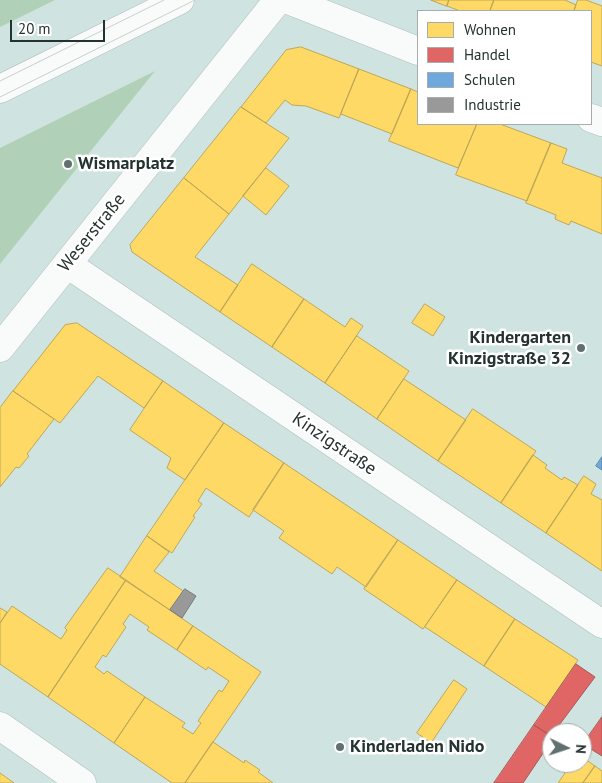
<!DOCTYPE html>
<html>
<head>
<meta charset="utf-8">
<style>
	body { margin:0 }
	#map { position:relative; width:602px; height:783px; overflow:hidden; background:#cfe3e0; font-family:"PT Sans",sans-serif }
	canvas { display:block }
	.legend { position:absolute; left:417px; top:10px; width:175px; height:115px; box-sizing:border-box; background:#fff; border:1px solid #a7adac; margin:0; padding:6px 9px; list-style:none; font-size:15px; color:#243230 }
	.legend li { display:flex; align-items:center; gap:10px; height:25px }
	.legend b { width:25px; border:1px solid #a7adac }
	.north { position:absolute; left:542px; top:723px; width:50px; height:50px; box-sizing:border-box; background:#fff; border:1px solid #a7adac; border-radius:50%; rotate:94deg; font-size:14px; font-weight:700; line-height:20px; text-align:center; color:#243230 }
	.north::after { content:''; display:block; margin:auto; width:18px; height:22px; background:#60706e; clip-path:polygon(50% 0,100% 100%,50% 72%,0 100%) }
	.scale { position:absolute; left:10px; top:20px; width:95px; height:22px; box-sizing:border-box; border:2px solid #243230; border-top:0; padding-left:6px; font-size:15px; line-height:18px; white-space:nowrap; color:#243230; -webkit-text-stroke:4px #fff; paint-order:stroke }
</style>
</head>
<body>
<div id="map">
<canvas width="602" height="783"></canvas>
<ul class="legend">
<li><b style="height:14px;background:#ffd966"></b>Wohnen</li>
<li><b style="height:14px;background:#e06666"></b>Handel</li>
<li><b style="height:14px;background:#6fa8dc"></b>Schulen</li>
<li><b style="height:14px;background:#999"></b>Industrie</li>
</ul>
<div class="north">N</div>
<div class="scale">20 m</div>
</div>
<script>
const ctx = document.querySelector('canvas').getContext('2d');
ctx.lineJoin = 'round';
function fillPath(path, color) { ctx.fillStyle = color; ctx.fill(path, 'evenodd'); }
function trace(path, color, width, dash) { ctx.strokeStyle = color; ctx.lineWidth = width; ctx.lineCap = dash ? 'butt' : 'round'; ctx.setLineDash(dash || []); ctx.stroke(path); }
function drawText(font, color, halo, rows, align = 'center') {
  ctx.font = font + ' "PT Sans",sans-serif'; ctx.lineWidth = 5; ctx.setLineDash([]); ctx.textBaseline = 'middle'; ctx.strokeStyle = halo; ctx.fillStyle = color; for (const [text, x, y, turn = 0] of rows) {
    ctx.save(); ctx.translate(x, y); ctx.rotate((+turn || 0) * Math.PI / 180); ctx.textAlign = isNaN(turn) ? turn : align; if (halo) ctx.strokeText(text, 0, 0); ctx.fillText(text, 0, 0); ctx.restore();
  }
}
const green = new Path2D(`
	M0 0H55L0 27Z
	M155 71 0 264V148Z`);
const homes = new Path2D(`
	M431 0H449L447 6Z
	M449 0H494L490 11H460L447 6Z
	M494 0H565L576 5 574 11H490Z
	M578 0H586L602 6V66L591 62V11H574Z
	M301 47 359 69 339 118 306 106 292 105 285 100 266 123 241 107 286 50Z
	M359 69 411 89 392 134 341 114Z
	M411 89 418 92V124H477L458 168 389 141Z
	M241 107 289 138 229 214 184 178Z
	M477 124H500L551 143 527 201 456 175Z
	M551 143 567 149 562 163 602 178V234L571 221 569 225 555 219 556 215 526 203Z
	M266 168 289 186 266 215 243 196Z
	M184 178 229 214 195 257 238 285 220 312 132 252 130 245Z
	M252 264 304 299 272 347 220 312Z
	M304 299 345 327 351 318 363 326 325 383 272 347Z
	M425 304 445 317 433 336 412 323Z
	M77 323 163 381 144 408 98 376 60 423 13 391 65 325Z
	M357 336 409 371 377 419 325 383Z
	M404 379 466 420 438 461 377 419Z
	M163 381 224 423 185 480 167 468 171 458 130 430Z
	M13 391 54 419 27 454 29 456 19 468 16 467 0 487V408Z
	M473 409 536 451 501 503 438 461Z
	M224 423 284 463 249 517 206 488 198 501 202 504 193 516 195 517 172 553 147 536Z
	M533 455 547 465 545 468 562 480 564 477 578 485 546 533 501 503Z
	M284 463 398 540 366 587 337 567 332 574 279 538 284 531 253 510Z
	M584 476 596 484 591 494 602 500V571L546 533Z
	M147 536 169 552 154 571 183 591 170 610 120 577Z
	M398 540 457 580 423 629 364 589Z
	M108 568 126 580 48 697 0 664V623L12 606 61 639 67 630 65 628Z
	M126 580 193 626 177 650 147 630 149 627 130 614 123 624 126 627 106 657 103 655 95 667 104 674 107 671 145 697 114 743 48 697Z
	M457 580 515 619 484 666 425 627Z
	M0 608 7 612 0 623Z
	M515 619 578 660 546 707 484 666Z
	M193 626 261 672 185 783H172L114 743 145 697 185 723 182 727 193 734 201 723 198 721 219 690 222 692 229 681 208 667 206 670 177 650Z
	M454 680 467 689 431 743 417 733Z
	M213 742 244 763 245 760 260 770 258 772 273 783H185Z
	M582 757 595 766 583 783H558L572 763H582Z
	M595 766 602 771V783H583Z
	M0 773 14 783H0Z`);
const shops = new Path2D(`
	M576 664 595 677 551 736 534 725Z
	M602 717V756L583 744Z
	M534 725 551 736 552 740 523 783H494Z`);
const schools = new Path2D(`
	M602 457V470L596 466Z`);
const industry = new Path2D(`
	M185 589 196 596 182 618 170 610Z`);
const minor = new Path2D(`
	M288 0 418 51
	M591 118 602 122
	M67 264 602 624
	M0 348 278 0
	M0 726 82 783`);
const tertiary = new Path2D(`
	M0 89 180 0`);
const tram = new Path2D(`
	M0 81 164 0
	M0 97 195 0`);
const markers = [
	[68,164,5,"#60706e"],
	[581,348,5,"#60706e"],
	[340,747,5,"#60706e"]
];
const poiNames = [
	["Wismarplatz",78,164],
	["Kindergarten",571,338,"right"],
	["Kinzigstraße 32",571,359,"right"],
	["Kinderladen Nido",350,747]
];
const streetNames = [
	["Weserstraße",92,233,-51],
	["Kinzigstraße",334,444,34]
];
fillPath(green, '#b0d1b8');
fillPath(homes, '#ffd966');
trace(homes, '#bda756', 1);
fillPath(shops, '#e06666');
trace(shops, '#a85656', 1);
fillPath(schools, '#6fa8dc');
trace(schools, '#5885a8', 1);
fillPath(industry, '#999');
trace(industry, '#767a7a', 1);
trace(minor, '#b0bfbd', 29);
trace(tertiary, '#b0bfbd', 29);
trace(minor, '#f8fbfa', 28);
trace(tertiary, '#f8fbfa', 28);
trace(tram, '#c9cfce', 1);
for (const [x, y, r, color] of markers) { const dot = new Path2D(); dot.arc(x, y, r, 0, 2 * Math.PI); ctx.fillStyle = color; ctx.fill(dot); trace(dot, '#fff', 2); }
drawText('bold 18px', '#243230', '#fff', poiNames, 'left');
drawText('18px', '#243230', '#fff', streetNames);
</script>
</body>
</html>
